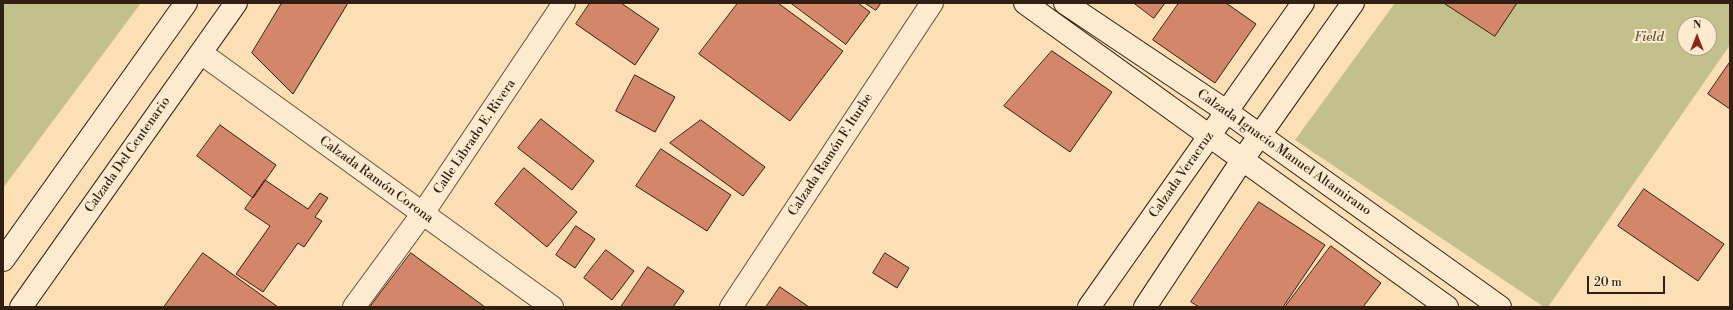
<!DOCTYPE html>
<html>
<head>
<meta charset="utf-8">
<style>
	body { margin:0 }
	#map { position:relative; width:1733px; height:310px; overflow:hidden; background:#fddfb5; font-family:"Libre Bodoni",serif }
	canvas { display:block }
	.frame { position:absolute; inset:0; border:4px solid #311f13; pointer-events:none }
	.north { position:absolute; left:1677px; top:16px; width:40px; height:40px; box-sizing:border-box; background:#feeacf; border:1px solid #ac9984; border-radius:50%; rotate:0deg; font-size:11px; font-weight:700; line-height:16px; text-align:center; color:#311f13 }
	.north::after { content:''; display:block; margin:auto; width:14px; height:18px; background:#8f2418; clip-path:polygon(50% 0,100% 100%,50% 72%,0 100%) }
	.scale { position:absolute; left:1587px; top:276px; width:78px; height:18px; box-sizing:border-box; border:2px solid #311f13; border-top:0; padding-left:5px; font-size:12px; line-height:14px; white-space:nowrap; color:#311f13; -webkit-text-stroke:3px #feeacf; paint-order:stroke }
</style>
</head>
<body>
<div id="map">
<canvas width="1733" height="310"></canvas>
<div class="frame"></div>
<div class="north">N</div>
<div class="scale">20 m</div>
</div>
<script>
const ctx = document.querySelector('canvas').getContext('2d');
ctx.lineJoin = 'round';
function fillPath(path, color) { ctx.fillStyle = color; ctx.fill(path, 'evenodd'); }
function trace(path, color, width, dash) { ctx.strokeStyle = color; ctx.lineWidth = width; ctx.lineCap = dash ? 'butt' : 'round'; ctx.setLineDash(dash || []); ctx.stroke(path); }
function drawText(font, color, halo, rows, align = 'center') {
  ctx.font = font + ' "Libre Bodoni",serif'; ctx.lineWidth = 4; ctx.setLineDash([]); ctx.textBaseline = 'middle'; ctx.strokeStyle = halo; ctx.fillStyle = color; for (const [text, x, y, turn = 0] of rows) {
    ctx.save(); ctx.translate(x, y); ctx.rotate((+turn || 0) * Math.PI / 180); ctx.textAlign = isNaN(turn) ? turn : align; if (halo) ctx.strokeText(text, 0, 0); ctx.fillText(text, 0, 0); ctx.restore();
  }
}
const green = new Path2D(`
	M3 3H141L3 188Z
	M1395 3H1730V45L1548 307H1544L1295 140ZM1685 24H1709V48H1685Z`);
const building = new Path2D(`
	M282 3H348L293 94 252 53Z
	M590 3H621L659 29 635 65 576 24Z
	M738 3H778L843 51 790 121 699 54Z
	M791 3H858L870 12 846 44Z
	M865 3H881L876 10Z
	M1134 3H1165L1154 18Z
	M1179 3H1226L1256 24 1215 83 1153 40Z
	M1444 3H1517L1495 36Z
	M1052 51 1112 92 1070 152 1004 106Z
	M1730 62V109L1708 94Z
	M635 75 675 97 655 132 616 111Z
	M541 119 594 161 572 190 518 148Z
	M701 120 765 167 743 196 670 143Z
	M220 125 276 165 253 198 197 156Z
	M661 149 731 195 707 231 636 186Z
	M524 168 577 212 547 247 495 204Z
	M265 180 308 209 320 193 328 198 315 217 322 221 304 247 298 243 263 292 236 274 270 226 245 209Z
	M1644 189 1724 244 1698 281 1618 226Z
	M1259 202 1325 245 1283 307H1199L1191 302Z
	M576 226 595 239 575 268 556 255Z
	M1331 246 1381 283 1363 307H1285Z
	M606 250 634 271 612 300 584 278Z
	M203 253 278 307H164Z
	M411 253 485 307H370Z
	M885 253 909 268 897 288 873 273Z
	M648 267 684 291 673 307H621Z
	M780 287 809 307H766Z`);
const street = new Path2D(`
	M201 53 552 307
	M354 307 423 213 564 3
	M731 307 932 3`);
const secondary = new Path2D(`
	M1025 3 1447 307
	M1065 3 1226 111 1500 307
	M3 260 186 3
	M21 307 236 3
	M1089 307 1303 3
	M1145 307 1243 159 1353 3`);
const parkNames = [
	["Field",1649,38]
];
const streetNames = [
	["Calle Librado E. Rivera",475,137,-56],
	["Calzada Ignacio Manuel Altamirano",1284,153,35],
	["Calzada Del Centenario",128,155,-55],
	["Calzada Ramón F. Iturbe",831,155,-57],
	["Calzada Veracruz",1182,175,-55],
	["Calzada Ramón Corona",376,180,36]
];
fillPath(green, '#c2c18b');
fillPath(building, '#d4866a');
trace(building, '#311f13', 1);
trace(street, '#644f3c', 24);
trace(secondary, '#311f13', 24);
trace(street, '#feeacf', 22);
trace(secondary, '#feeacf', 22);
drawText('italic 13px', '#5c5037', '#feeacf', parkNames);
drawText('13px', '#311f13', '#feeacf', streetNames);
</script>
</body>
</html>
